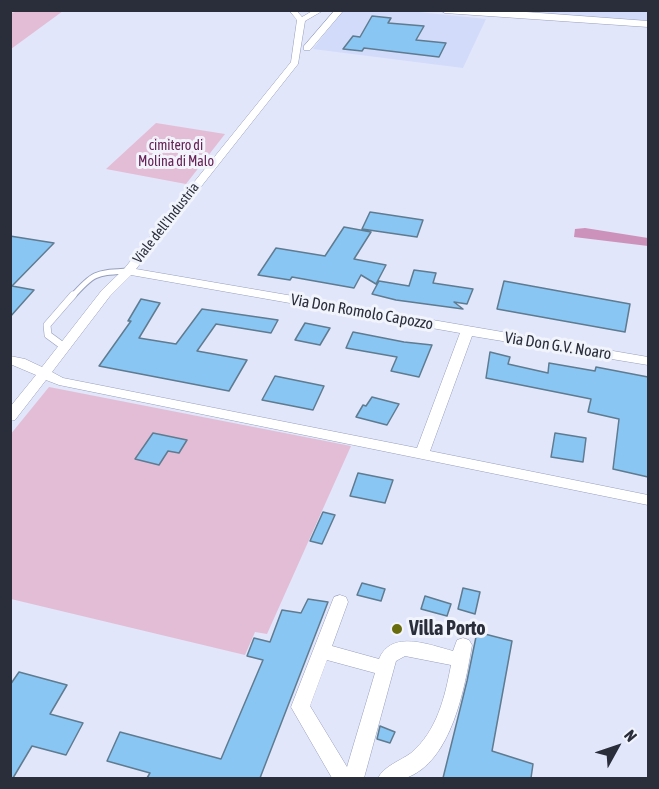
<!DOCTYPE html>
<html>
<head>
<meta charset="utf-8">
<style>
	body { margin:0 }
	#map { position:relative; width:659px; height:789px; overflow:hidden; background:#e1e6fa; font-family:"Asap Condensed",sans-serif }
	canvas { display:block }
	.frame { position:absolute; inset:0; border:12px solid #2a2d3a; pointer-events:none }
	.north { position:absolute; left:587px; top:717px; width:60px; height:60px; -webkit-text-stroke:4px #f2f4fb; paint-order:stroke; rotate:50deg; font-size:16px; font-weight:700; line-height:24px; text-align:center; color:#2a2d3a }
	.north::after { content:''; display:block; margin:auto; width:21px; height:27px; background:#2a2d3a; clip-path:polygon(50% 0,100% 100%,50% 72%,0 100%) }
</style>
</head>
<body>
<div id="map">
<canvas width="659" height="789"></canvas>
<div class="frame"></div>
<div class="north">N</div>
</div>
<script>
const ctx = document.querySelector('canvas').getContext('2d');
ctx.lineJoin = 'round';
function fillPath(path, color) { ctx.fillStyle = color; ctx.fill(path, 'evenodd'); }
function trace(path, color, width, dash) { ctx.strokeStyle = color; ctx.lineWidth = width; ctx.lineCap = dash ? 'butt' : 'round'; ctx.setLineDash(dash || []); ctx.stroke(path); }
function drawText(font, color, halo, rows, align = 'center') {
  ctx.font = font + ' "Asap Condensed",sans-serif'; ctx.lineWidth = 6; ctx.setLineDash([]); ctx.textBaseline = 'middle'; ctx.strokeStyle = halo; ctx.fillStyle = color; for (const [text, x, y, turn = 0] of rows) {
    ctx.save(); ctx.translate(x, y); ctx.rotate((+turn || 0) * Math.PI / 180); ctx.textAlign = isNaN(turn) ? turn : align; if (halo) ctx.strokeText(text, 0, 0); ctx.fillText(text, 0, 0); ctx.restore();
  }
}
const built = new Path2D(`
	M342 11H409L486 19 463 68 313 49Z
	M476 11H648V25L563 20Z`);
const green = new Path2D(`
	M24 10 63 11 11 49V13Z
	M156 123 225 134 186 184 106 169Z
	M49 387 351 446 267 634 255 632 245 655 11 599 10 435Z`);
const forest = new Path2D(`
	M585 228 648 238V246L574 237 575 229Z`);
const building = new Path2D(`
	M372 16 391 18 388 23 424 26 416 40 446 43 439 57 364 48 362 51 343 49 353 36 360 37Z
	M370 212 423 220 417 237 362 229Z
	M344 227 371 232 354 259 386 265 376 284 361 275 354 288 292 277 290 280 258 275 276 248 325 256Z
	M10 236 54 243 12 286 34 290 10 317Z
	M414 270 436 273 433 283 473 289 467 304 454 302 463 309 396 300 372 294 379 281 409 286Z
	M504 281 630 304 625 332 497 309Z
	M141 299 160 303 139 338 176 344 202 309 278 320 271 333 216 324 197 351 247 360 229 391 99 366 131 321H128Z
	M305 323 330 328 320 345 295 340Z
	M353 332 404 342 432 345 419 377 391 371 397 357 346 348Z
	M490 352 510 357 508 364 548 373 549 363 595 371 596 367 648 377V477L613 469 619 419 588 412 591 399 486 378Z
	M275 376 324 386 313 410 262 400Z
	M372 397 399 404 387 425 356 417 363 405 366 406Z
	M153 433 187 440 179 453 168 451 159 465 135 459Z
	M555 433 586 438 583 462 551 457Z
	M358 473 393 480 385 503 350 496Z
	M323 512 335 515 322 544 310 541Z
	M362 583 385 589 381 601 357 595Z
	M463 588 480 592 475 614 458 609Z
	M425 596 451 604 447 616 421 609Z
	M308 599 328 602 260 778H147L150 773 107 761 120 732 221 759 263 660 247 656 254 638 270 642 282 610 301 613Z
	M477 632 512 641 492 751 533 764 531 778H443L467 681Z
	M19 672 67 685 50 714 83 723 66 755 32 746 13 778H10V685Z
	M380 726 395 732 390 743 377 739Z`);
const serviceFar1 = new Path2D(`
	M72 297C94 272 96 273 128 271`);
const service = new Path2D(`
	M63 346 48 335 47 325 73 295`);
const minor = new Path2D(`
	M289 10H296L302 17 314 10H324L305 21 298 64 136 269 648 357V365L472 336 430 451 648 495V505L59 385 46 380 15 420 10 421V407L36 375 10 364V356L25 359 42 367 102 290 124 269 291 62 297 20ZM131 275 460 333 417 448 63 378 52 372 110 296Z
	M335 10 343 11 310 50H304V46Z
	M340 595 346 597 348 602 332 646 379 659C391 629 430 645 453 651L457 640 463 638 469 640 472 645C465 686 452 762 406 778 398 780 385 779 378 778 384 766 400 761 411 753 437 731 445 697 451 665L405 656 396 661 364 778H332L291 707 332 602 334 597ZM327 660 375 673 347 767 310 706Z`);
const secondary = new Path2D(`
	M440 10H499L648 21V27L445 13Z`);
const markers = [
	[397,629,6,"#696c0d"]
];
const farParknames = [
	["cimitero di",176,146],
	["Molina di Malo",176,162]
];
const farStreetnames = [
	["Viale dell'Industria",166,223,-52]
];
const streetNames = [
	["Via Don Romolo Capozzo",362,312,10],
	["Via Don G.V. Noaro",558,346,9]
];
const nearPoinames = [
	["Villa Porto",409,629]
];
fillPath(built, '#d2dbfa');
fillPath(green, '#e3bdd6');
fillPath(forest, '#cd92bb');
fillPath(building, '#8ac6f3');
trace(building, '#5f7b90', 1.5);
trace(serviceFar1, '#969ebd', 7);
trace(service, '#969ebd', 8);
trace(minor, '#969ebd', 1);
trace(secondary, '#969ebd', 1);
trace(serviceFar1, '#fff', 5);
trace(service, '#fff', 7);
fillPath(minor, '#fff');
fillPath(secondary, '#fff');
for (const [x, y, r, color] of markers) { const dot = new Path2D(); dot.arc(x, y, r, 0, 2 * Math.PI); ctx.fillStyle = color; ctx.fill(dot); trace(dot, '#f2f4fb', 2); }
drawText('14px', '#672156', '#f2f4fb', farParknames);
drawText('14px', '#2a2d3a', '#f2f4fb', farStreetnames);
drawText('16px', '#2a2d3a', '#f2f4fb', streetNames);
drawText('bold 20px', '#2a2d3a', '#f2f4fb', nearPoinames, 'left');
</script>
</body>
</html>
